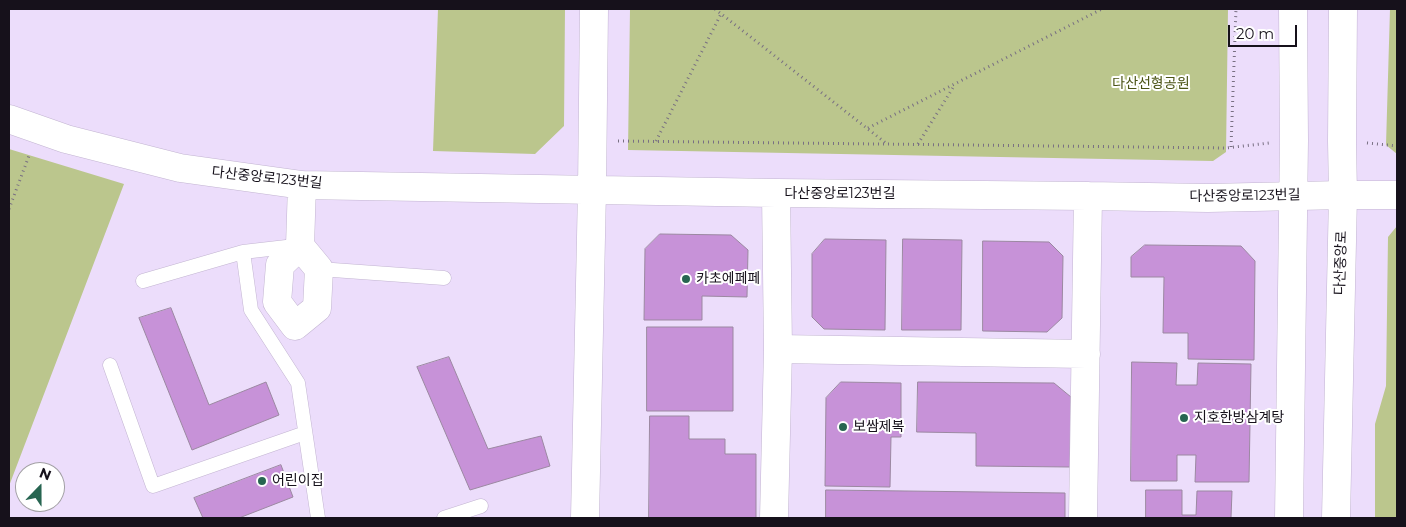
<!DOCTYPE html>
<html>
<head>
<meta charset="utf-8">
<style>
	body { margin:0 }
	#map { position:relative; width:1406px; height:527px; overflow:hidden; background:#ecddfb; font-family:Montserrat,sans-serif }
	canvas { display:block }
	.frame { position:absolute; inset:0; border:10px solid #16111b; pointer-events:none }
	.north { position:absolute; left:15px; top:462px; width:50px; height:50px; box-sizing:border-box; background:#fff; border:1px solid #a2a0a4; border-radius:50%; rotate:22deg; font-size:14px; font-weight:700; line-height:20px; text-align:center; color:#16111b }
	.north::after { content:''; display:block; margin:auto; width:18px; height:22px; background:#276551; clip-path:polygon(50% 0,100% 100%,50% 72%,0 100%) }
	.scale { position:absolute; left:1228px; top:25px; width:69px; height:22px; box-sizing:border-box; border:2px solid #16111b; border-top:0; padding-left:6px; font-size:15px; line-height:18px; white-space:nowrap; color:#16111b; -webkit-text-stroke:4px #fff; paint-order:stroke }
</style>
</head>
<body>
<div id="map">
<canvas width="1406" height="527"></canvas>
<div class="frame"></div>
<div class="north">N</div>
<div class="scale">20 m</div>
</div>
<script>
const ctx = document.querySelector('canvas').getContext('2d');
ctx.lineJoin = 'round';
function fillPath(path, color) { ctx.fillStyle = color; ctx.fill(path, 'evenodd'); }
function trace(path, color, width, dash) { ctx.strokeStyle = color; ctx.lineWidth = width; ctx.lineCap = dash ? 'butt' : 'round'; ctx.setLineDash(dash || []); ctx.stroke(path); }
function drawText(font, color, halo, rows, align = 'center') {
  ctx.font = font + ' Montserrat,"Noto Sans KR",sans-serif'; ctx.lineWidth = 4; ctx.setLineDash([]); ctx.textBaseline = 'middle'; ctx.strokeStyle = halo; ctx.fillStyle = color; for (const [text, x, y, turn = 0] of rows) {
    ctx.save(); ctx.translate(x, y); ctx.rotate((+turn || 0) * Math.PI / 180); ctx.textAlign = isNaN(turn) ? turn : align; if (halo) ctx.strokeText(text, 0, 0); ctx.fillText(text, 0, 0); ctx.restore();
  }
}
const green = new Path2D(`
	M438 9H565L564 126 535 154 433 151Z
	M630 9H1228L1226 152 1213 161 628 150Z
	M1390 9H1397V154L1386 145Z
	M9 149 124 184 9 486Z
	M1397 226V518H1375V424L1386 386 1388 237Z`);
const building = new Path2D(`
	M660 234 731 235 748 250 747 297 702 296V320H644L645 249Z
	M825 239 886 240 885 330 824 329 812 317V254Z
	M903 239 962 240 961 330H902Z
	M983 241 1049 242 1063 256 1062 318 1047 332 983 331Z
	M1145 245 1241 246 1255 261 1254 360 1188 359V333H1163L1164 277H1131V257Z
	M171 308 209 405 266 382 279 415 192 450 139 318Z
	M647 327H733V411H647Z
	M449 357 488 449 541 436 550 466 470 490 417 367Z
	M1132 362 1177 363 1176 385H1197L1198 363 1251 364 1249 482H1195L1196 455H1177V481H1131Z
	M841 382 901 383V437H891L890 487 825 486 826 398Z
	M918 382 1054 383 1071 397 1070 467 976 466V433L917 432Z
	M650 416H689V439H725V454H756V518H649Z
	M281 465 293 497 239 518H203L194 498Z
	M826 490 1065 493V518H826Z
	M1146 490H1182V515H1196L1197 491H1232L1231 518H1146Z`);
const path = new Path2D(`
	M715 9 887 144
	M868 128 1102 9
	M618 141 1226 148 1269 143
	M656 141 721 14
	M1367 143 1397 146
	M918 144 954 86
	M1231 147 1236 9
	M9 209 30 153`);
const lane = new Path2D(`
	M295 246 243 252 251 310 298 383 318 518
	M319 269 444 278
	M143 281 243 252
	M110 365 153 486 305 433
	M444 518 481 506`);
const street = new Path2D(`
	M9 119 66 139 180 168 302 185 776 193 1088 196 1208 198 1343 195H1397
	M300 246 280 265 277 302 295 326 317 308 319 269 300 246 302 185
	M778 349 1086 354
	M585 518 592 190 594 9
	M774 518 778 349 776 193
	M1083 518 1088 196`);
const secondary = new Path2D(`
	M1289 518 1294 140 1293 9
	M1336 518 1343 195 1342 141 1343 9`);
const markers = [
	[686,279,5,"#276551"],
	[1184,418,5,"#276551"],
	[843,427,5,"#276551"],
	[262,481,5,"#276551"]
];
const parkNames = [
	["다산선형공원",1151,84]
];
const streetNames = [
	["다산중앙로123번길",267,178,6],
	["다산중앙로123번길",840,194],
	["다산중앙로123번길",1245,196,-1],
	["다산중앙로",1341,263,-88]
];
const poiNames = [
	["카초에페페",696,279],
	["지호한방삼계탕",1194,418],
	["보쌈제복",853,427],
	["어린이집",272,481]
];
fillPath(green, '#bbc68d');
fillPath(building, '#c792d8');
trace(building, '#9b88a1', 1);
trace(lane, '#c2b4d1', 15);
trace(street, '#c2b4d1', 29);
trace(secondary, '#c2b4d1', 29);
trace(path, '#786f82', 3, [1, 4]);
trace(lane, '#fff', 14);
trace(street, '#fff', 28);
trace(secondary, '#fff', 28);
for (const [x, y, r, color] of markers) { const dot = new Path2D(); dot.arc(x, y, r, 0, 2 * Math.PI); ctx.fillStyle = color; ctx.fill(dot); trace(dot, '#fff', 2); }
drawText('14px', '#4b5414', '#fff', parkNames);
drawText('14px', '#16111b', '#fff', streetNames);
drawText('14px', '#16111b', '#fff', poiNames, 'left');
</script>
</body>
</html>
